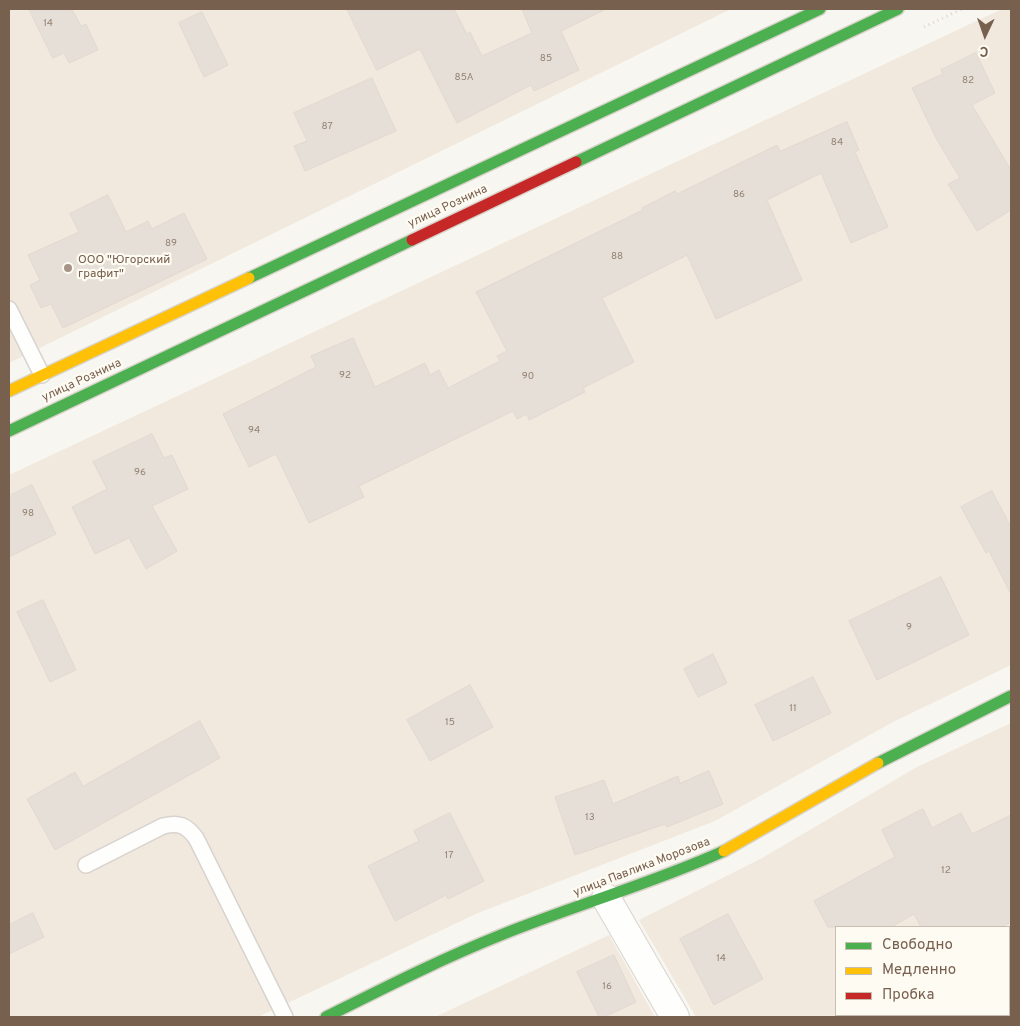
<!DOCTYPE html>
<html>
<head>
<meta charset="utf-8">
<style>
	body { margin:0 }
	#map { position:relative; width:1020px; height:1026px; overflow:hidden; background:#f8f6f0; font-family:Overpass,sans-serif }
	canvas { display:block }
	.frame { position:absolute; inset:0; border:10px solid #78604f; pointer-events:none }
	.legend { position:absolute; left:835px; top:926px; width:175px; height:90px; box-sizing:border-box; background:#fefbf3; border:1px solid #c8bdb1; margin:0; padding:6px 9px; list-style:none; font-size:15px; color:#78604f }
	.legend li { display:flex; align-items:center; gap:10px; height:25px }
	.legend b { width:25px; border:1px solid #c8bdb1 }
	.north { position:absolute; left:960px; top:10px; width:50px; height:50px; -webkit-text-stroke:4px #fefbf3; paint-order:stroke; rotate:183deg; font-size:14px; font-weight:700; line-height:20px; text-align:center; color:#78604f }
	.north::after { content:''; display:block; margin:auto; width:18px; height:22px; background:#78604f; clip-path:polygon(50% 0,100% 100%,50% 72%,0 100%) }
</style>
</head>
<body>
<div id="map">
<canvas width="1020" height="1026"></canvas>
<div class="frame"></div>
<ul class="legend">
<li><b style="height:6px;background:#4caf50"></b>Свободно</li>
<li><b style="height:6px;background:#ffc107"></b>Медленно</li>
<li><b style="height:6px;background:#c62828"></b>Пробка</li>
</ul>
<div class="north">С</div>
</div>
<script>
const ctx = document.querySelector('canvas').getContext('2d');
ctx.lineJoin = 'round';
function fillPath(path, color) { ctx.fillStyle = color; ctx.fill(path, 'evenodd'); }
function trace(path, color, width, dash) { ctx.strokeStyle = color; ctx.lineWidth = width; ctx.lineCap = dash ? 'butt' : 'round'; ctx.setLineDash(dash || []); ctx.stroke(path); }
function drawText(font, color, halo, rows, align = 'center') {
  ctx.font = font + ' Overpass,sans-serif'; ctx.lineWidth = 4.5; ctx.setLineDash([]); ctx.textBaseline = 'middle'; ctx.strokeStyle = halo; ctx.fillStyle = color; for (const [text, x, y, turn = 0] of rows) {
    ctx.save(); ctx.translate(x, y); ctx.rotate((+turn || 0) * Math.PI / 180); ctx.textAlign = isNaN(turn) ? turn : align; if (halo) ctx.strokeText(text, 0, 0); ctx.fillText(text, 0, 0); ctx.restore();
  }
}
const residential = new Path2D(`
	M9 9H731L9 363Z
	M1002 9H1011V665L893 722 715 821 478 913 258 1017H9V475Z
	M1011 723V1017H696L639 920 762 858 917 767ZM836 927H1009V1015H836Z
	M609 935 655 1017H435Z`);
const building = new Path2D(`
	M29 9H72L81 26 86 24 98 50 69 63 64 53 53 58Z
	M347 9H454L467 34 470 32 482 56 532 33 522 9H606L561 31 579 70 534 91 531 85 457 123 420 49 377 70Z
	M202 12 228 65 204 77 179 23Z
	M976 53 995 93 972 105 1011 170V210L977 231 948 184 960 178 937 140 912 88 943 74 941 70Z
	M372 78 396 131 305 171 294 146 307 141 294 113Z
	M847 122 859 150 855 152 888 227 851 243 821 173 767 200 802 280 716 319 687 255 602 298 634 362 583 388 585 392 529 420 527 414 517 419 513 411 359 486 364 497 309 523 276 454 249 467 223 414 316 367 311 356 353 338 375 387 425 363 430 375 439 370 448 388 500 361 497 356 507 351 476 292 643 210 642 208 675 191 677 194 777 145 780 151Z
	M108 195 126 232 148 221 152 229 184 213 207 259 63 328 51 304 41 308 30 285 40 280 28 255 79 232 70 214Z
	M152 434 164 458 172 455 188 489 152 506 177 551 146 569 129 538 95 554 72 507 107 489 93 462Z
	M32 485 56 534 9 557V496Z
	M992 491 1011 527V594L989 551 986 553 961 507Z
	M941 577 969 635 877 680 849 621Z
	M43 600 76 670 50 682 17 612Z
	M713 654 727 683 698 697 684 669Z
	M813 677 831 713 773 741 755 705Z
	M470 685 493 727 430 761 407 720Z
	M200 721 220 758 55 850 27 799 75 772 83 786Z
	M709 771 723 804 667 827 665 824 575 855 555 797 604 780 613 804 678 776 680 783Z
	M923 809 932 828 961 813 972 834 1011 815V922L1001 927H921L914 914 891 927H828L814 901 895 857 882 830Z
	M450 813 484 881 448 899 446 895 395 921 368 866 419 841 414 831Z
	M33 913 44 937 9 954V925Z
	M728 914 763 979 714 1005 680 939Z
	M614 955 636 1002 604 1017H599L577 972Z`);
const path = new Path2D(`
	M924 27 962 9`);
const lane = new Path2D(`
	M9 309 42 375
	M86 865 163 826C179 822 186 825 196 838L285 1017`);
const street = new Path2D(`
	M606 898 675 1017`);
const fast = new Path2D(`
	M576 162 898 9
	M249 278 820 9
	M9 431 412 240
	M878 763 1011 696
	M326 1017C384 988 441 959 501 935 575 905 651 884 724 851`);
const slow = new Path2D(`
	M9 391 249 278
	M724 851 878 763`);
const jam = new Path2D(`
	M412 240 576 162`);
const markers = [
	[68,268,5,"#a59487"]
];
const numberNames = [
	["14",48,24],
	["85",546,59],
	["85А",464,78],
	["82",968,81],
	["87",327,127],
	["84",837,143],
	["86",739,195],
	["89",171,244],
	["88",617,257],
	["92",345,376],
	["90",528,377],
	["94",254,431],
	["96",140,473],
	["98",28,514],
	["9",909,628],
	["11",793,709],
	["15",450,723],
	["13",590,818],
	["17",449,856],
	["12",946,871],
	["14",721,959],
	["16",607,987]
];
const streetNames = [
	["улица Рознина",448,207,-25],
	["улица Рознина",82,381,-25],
	["улица Павлика Морозова",642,868,-21]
];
const poiNames = [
	["ООО \"Югорский",78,261],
	["графит\"",78,275]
];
fillPath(residential, '#f1e9de');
fillPath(building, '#e5dfd7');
trace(building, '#e1dad2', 1);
trace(lane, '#d8d3ce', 18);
trace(street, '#d8d3ce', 30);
trace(fast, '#d7d2ca', 14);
trace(slow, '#d7d2ca', 14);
trace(jam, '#d7d2ca', 14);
trace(path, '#dbd6d0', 3, [1, 4]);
trace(lane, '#fefefd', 15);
trace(street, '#fefefd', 28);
trace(fast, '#4caf50', 11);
trace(slow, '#ffc107', 11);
trace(jam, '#c62828', 11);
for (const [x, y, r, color] of markers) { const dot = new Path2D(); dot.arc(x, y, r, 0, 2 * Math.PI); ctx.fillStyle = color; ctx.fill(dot); trace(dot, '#fefbf3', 2); }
drawText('10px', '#958273', null, numberNames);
drawText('12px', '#78604f', '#fefbf3', streetNames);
drawText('12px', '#78604f', '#fefbf3', poiNames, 'left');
</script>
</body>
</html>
